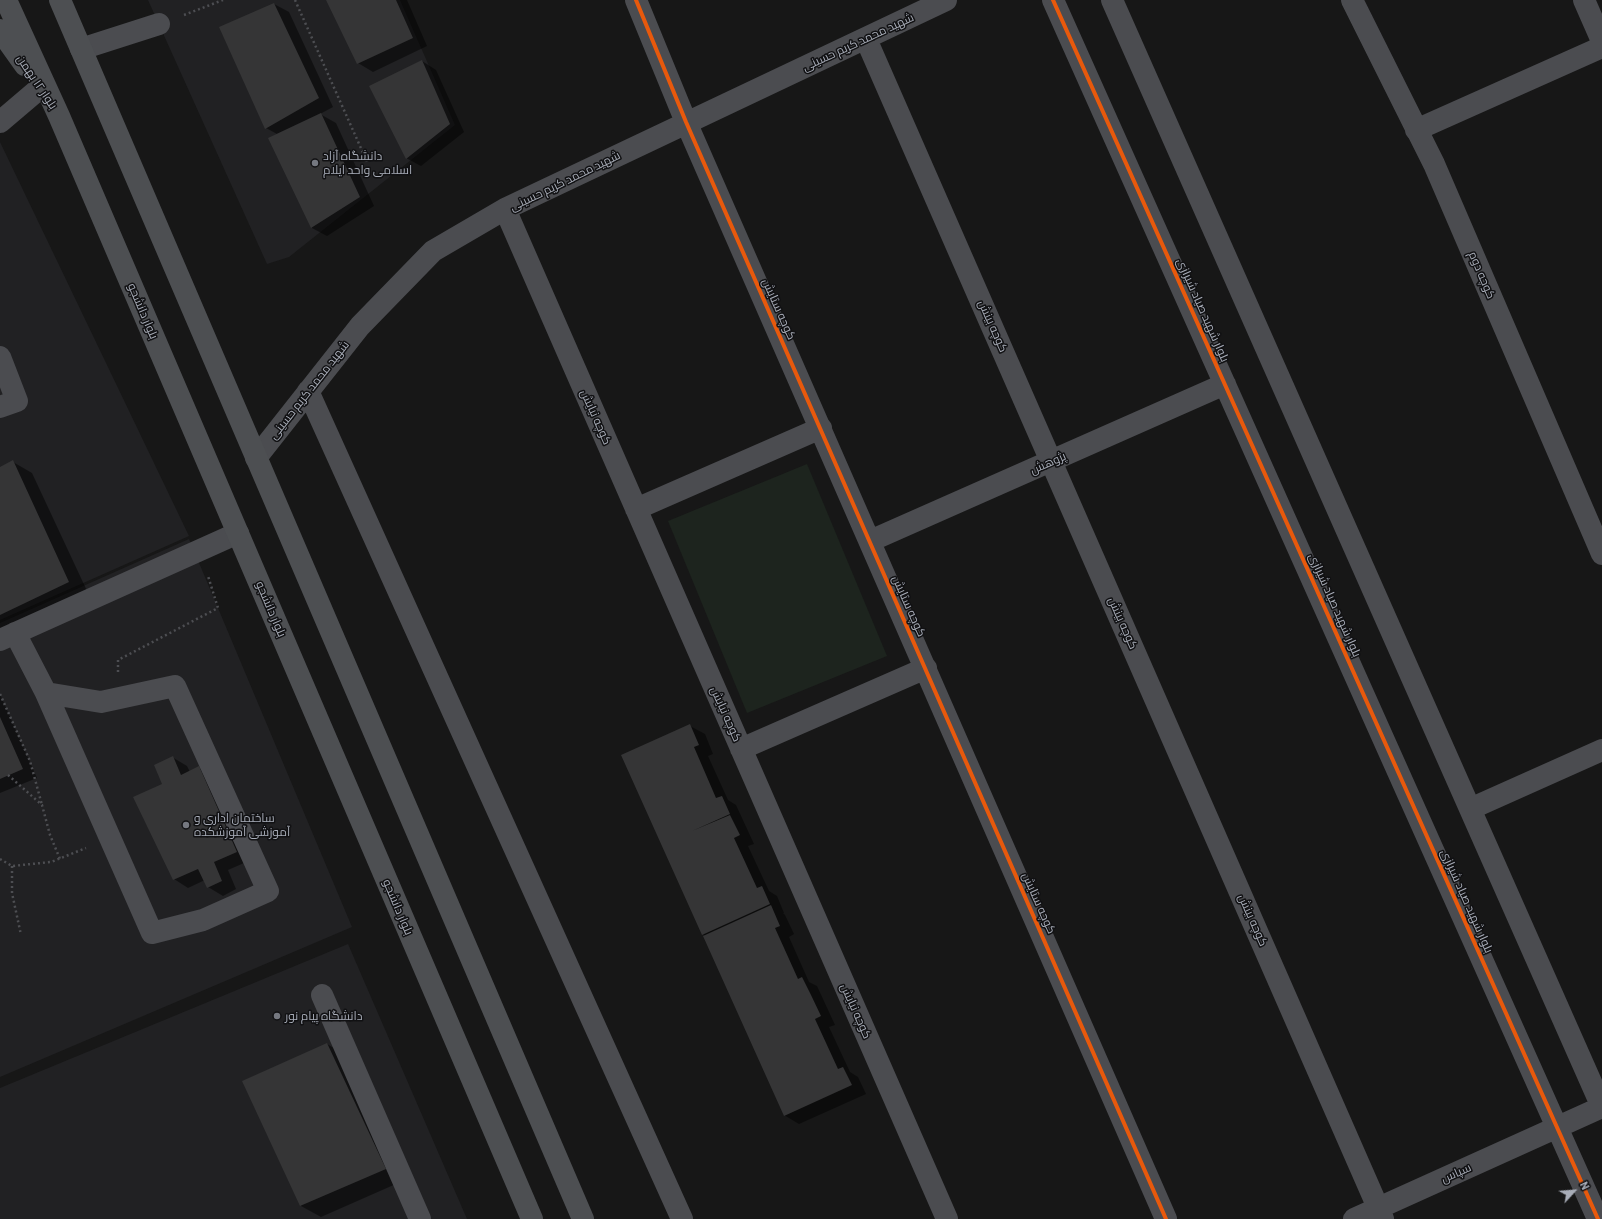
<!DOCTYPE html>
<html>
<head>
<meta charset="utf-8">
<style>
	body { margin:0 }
	#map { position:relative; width:1602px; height:1219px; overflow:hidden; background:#171717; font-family:Barlow,sans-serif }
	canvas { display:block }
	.north { position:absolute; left:1554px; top:1171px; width:40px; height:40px; -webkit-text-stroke:3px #111113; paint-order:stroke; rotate:64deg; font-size:11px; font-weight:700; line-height:16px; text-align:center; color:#a8adb8 }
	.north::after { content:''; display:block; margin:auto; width:14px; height:18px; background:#a8adb8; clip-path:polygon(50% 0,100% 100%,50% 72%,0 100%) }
</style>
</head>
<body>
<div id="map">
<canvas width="1602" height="1219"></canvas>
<div class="north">N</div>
</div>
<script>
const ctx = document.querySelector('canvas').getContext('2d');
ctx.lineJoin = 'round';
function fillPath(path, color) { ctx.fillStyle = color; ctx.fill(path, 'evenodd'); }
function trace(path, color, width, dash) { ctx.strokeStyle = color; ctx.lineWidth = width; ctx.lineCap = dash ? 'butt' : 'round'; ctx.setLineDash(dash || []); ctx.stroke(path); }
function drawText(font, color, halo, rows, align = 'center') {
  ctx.font = font + ' Barlow,Cairo,sans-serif'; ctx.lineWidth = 3; ctx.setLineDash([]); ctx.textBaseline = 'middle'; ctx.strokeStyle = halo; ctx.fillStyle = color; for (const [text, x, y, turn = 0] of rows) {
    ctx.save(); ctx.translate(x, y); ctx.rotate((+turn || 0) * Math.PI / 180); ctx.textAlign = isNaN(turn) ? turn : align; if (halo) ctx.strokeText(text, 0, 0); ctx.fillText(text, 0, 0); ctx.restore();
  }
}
const built = new Path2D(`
	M148 0H400L455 125 289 257 267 264Z
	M0 142 189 536 0 620Z
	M189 539 352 927 0 1077V623Z
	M348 944 467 1219H0V1088Z`);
const green = new Path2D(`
	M807 464 887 656 747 713 668 521Z`);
const shadow = new Path2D(`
	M328 0H407L427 46 373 72 358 63Z
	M274 4 289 12 333 107 320 114 336 123 374 206 327 236 312 228 270 138 277 134 266 128Z
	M422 61 436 70 464 132 421 166 406 158Z
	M13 462 32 473 88 593 0 635V468Z
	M0 694 37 778 0 793Z
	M690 726 705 734 713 754 708 756 728 800 736 805 754 844 748 846 769 891 777 896 784 913H783L785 915 794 934 789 937 809 982 817 986 835 1025 829 1027 850 1072 858 1077 866 1094 799 1124 784 1115 705 936 703 934 623 756Z
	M172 757 187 766 190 772 199 768 214 776 251 860 228 870 236 889 223 896 208 887 205 880 188 888 174 879 164 784Z
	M327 1044 346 1055 405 1180 321 1217 301 1206 243 1081Z`);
const building = new Path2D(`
	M326 0H396L413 38 357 64Z
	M274 3 319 98 265 129 219 27Z
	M422 60 450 124 406 159 369 86Z
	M321 113 360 197 311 228 268 138Z
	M13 460 69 582 0 615V467Z
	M0 717 23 769 0 779Z
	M690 724 699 745 694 747 716 798 722 796 730 814 692 831 730 815 740 835 734 838 757 888 762 886 770 904 702 935 621 755Z
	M173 756 181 775 199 766 237 852 214 862 222 881 207 888 198 869 173 880 133 797 162 784 154 765Z
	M771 905 780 926 775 928 798 979 802 977 811 995 774 1012 811 995 821 1016 815 1019 838 1069 843 1067 852 1085 784 1116 703 936Z
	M327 1043 386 1169 300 1206 242 1081Z`);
const path = new Path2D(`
	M295 0 368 164
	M184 15 223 0
	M118 672V660L218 608 208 576
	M0 694 30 761 42 805
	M8 775 42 805 50 835 60 859
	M0 859 12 866 51 862 86 848
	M12 866V893L21 935`);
const minor = new Path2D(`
	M636 0 686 122 1166 1219
	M1053 0 1598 1219
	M1112 0 1602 1107
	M1352 0 1434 164 1602 554
	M1584 0 1602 41
	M866 39 1383 1219
	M81 49 159 24
	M0 122 40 88
	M1416 130 1602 47
	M505 209 947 1219
	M0 357 17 401 0 407
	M308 391 682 1219
	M256 458 360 326 433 251 505 209 946 0
	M636 509 821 428
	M870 541 1225 384
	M15 633 46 693 101 702 175 686 268 891 203 920 152 933 46 693
	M0 640 238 533
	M741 749 926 668
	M1470 809 1602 750
	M322 995 420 1219
	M1354 1219 1602 1107`);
const major = new Path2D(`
	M6 0 59 116 532 1219
	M60 0 583 1219
	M0 30 25 65`);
const cycleway = new Path2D(`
	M636 0 686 122 1166 1219
	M1053 0 1598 1219`);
const markers = [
	[315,163,4,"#757880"],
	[186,825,4,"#757880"],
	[277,1016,4,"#757880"]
];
const streetNames = [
	["شهید محمد‌ کریم حسینی",858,42,-25],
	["بلوار ۱۲ بهمن",37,82,56],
	["شهید محمد‌ کریم حسینی",565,181,-26],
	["کوچه دوم",1482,275,67],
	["کوچه ستایش",779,309,66],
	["بلوار شهید صیاد شیرازی",1203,310,66],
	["بلوار دانشجو",143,311,67],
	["کوچه بینش",993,326,66],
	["شهید محمد‌ کریم حسینی",309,390,-52],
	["كوچه نيايش",596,417,66],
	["پژوهش",1048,463,-24],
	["بلوار شهید صیاد شیرازی",1335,605,66],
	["کوچه ستایش",909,606,66],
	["بلوار دانشجو",271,609,67],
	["کوچه بینش",1123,623,66],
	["كوچه نيايش",726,714,66],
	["بلوار شهید صیاد شیرازی",1467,901,66],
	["کوچه ستایش",1039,903,66],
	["بلوار دانشجو",398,907,67],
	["کوچه بینش",1253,920,66],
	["كوچه نيايش",856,1011,66],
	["سپاس",1456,1173,-24]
];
const poiNames = [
	["دانشگاه آزاد",323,156],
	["اسلامی واحد ایلام",323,170],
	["ساختمان اداری و",194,818],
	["آموزشی آموزشکده",194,832],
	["دانشگاه پیام نور",285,1016]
];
fillPath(built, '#212123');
fillPath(green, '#1d241e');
fillPath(shadow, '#0007');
fillPath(building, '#353536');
trace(path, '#4d4e52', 2.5, [2, 3]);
trace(minor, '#4b4c50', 22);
trace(major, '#4d4f52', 22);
trace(cycleway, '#e8590c', 4);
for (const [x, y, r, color] of markers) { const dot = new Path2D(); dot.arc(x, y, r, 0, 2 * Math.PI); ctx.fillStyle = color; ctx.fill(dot); trace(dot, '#111113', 1.5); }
drawText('12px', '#a8adb8', '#111113', streetNames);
drawText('12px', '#a8adb8', '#111113', poiNames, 'left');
</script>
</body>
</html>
